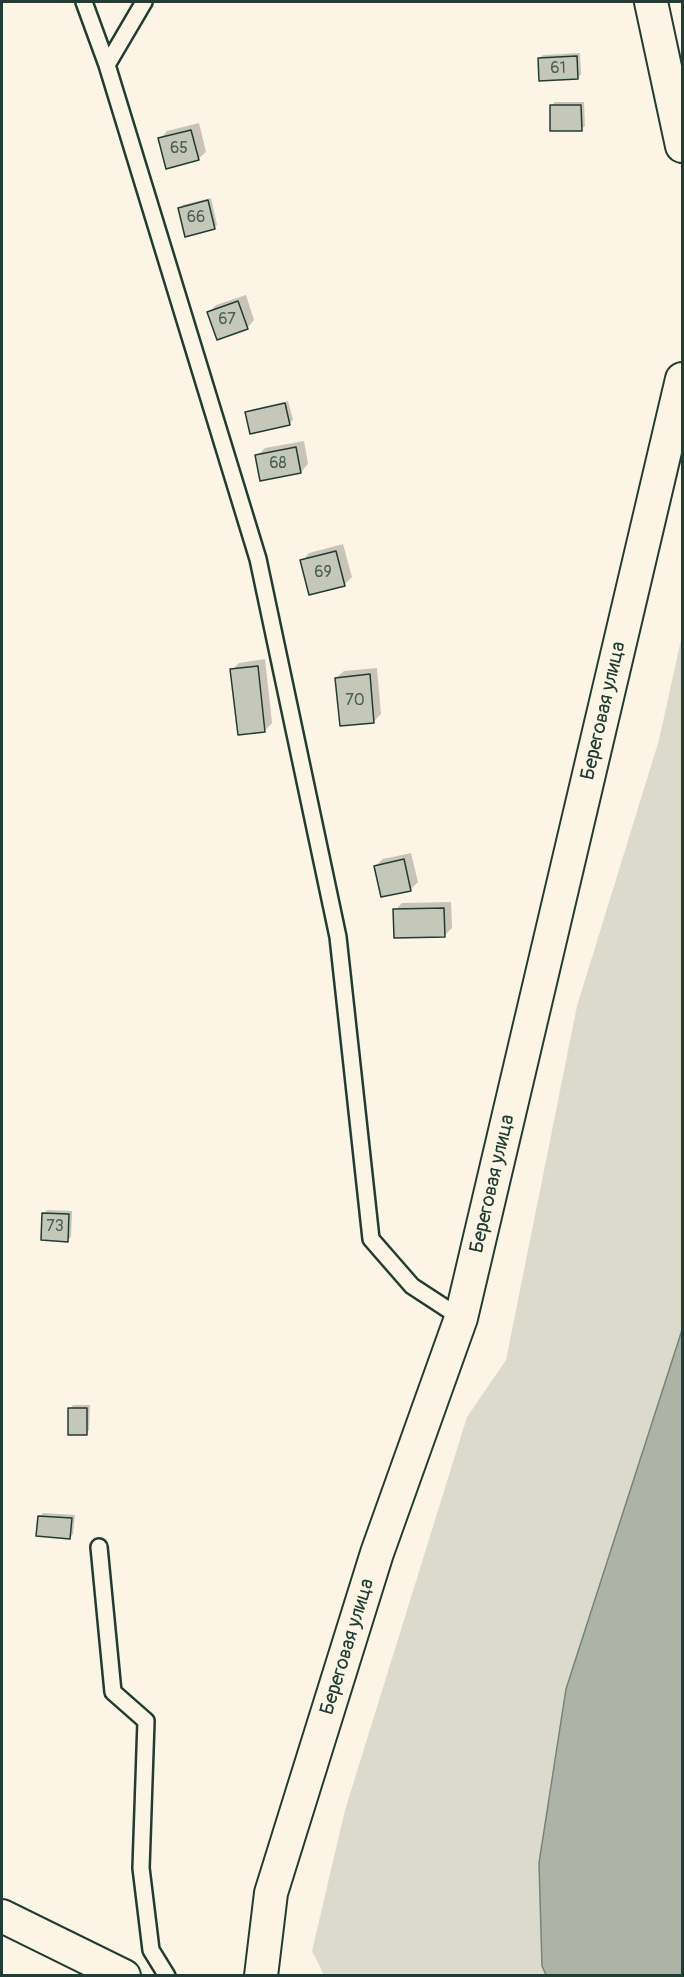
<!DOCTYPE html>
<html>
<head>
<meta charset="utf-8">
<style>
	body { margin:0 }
	#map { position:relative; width:684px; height:1977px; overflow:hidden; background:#fcf5e5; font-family:Pangolin,sans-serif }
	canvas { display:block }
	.frame { position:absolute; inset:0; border:3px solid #1f3d34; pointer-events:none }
</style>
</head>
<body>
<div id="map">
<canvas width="684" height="1977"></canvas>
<div class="frame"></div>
</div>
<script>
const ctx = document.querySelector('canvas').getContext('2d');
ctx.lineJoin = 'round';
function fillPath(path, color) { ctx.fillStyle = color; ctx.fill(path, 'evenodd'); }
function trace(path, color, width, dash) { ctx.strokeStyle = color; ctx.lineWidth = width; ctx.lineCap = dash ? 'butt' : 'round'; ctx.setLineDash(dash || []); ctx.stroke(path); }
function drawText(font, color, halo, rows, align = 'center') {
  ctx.font = font + ' Pangolin,sans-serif'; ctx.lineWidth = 4.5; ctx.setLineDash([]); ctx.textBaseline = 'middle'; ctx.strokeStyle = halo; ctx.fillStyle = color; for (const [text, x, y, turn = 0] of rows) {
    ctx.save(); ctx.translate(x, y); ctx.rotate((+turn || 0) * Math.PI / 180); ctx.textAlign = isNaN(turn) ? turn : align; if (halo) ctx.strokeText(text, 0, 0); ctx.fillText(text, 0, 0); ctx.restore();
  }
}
const green = new Path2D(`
	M682 635V1330L566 1689 542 1966 546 1975H324L312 1951 345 1810 467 1417 506 1360 577 1006 659 740Z`);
const water = new Path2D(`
	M682 1330V1975H546L542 1966 539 1863 566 1689Z`);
const shadow = new Path2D(`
	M580 53 581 74 578 78 539 59 543 55Z
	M555 102H584L585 126 581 129 551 106Z
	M199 123 206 152 198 159 160 139 167 131Z
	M211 198 217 225 214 228 180 208 183 205Z
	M246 295 254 320 247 328 209 312 216 305Z
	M288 401 293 420 290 423 247 413 250 410Z
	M304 441 308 464 301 472 257 456 265 448Z
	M343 544 352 577 344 585 302 561 309 553Z
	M265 659 272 723 265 730 232 670 239 663Z
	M377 668 381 714 373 722 336 678 344 671Z
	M411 853 418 882 410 890 375 866 383 859Z
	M451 902 452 928 444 936 395 910 402 903Z
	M47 1210 72 1211 71 1237 67 1240 44 1214Z
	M73 1405H90L89 1430 86 1434 70 1409Z
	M43 1513 75 1515 73 1534 70 1538 40 1516Z`);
const building = new Path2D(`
	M577 56 578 79 539 81 538 58Z
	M550 105H581L582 131H550Z
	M191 130 199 160 166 169 158 138Z
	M208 200 215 229 185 237 178 208Z
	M238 301 248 329 217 340 207 312Z
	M285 403 290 425 250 434 245 412Z
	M296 447 301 473 260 481 255 455Z
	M336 551 345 586 309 595 300 560Z
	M258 666 265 732 238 735 230 669Z
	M370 674 374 723 340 726 335 678Z
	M404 859 411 891 381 897 374 866Z
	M444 908 445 937 394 938 393 909Z
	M42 1213 69 1214 68 1242 41 1240Z
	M68 1408H87V1435H68Z
	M38 1516 72 1518 70 1539 36 1536Z`);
const lane = new Path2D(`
	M84 2 107 65 258 559 338 937 371 1239 412 1286 461 1318
	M107 65 144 2
	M99 1547 113 1692 146 1721 141 1868 151 1950 167 1976`);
const street = new Path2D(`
	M651 2 682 146
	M2 1916 124 1976
	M261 1976 271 1893 377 1553 461 1318 682 379`);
const numberNames = [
	["61",558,69],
	["65",179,149],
	["66",196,218],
	["67",227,320],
	["68",278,464],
	["69",323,573],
	["70",355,701],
	["73",55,1227]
];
const streetNames = [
	["Береговая улица",604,711,-77],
	["Береговая улица",493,1184,-77],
	["Береговая улица",348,1647,-73]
];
fillPath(green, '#dcdacc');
fillPath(water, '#aeb3a7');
trace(water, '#758479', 1.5);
fillPath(shadow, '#0003');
fillPath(building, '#c5c7b9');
trace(building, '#1f3d34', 1.5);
trace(lane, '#1f3d34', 20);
trace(street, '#1f3d34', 36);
trace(lane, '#fcf5e5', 15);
trace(street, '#fcf5e5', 32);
drawText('16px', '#486055', null, numberNames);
drawText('20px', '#1f3d34', '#fcf5e5', streetNames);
</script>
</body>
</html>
